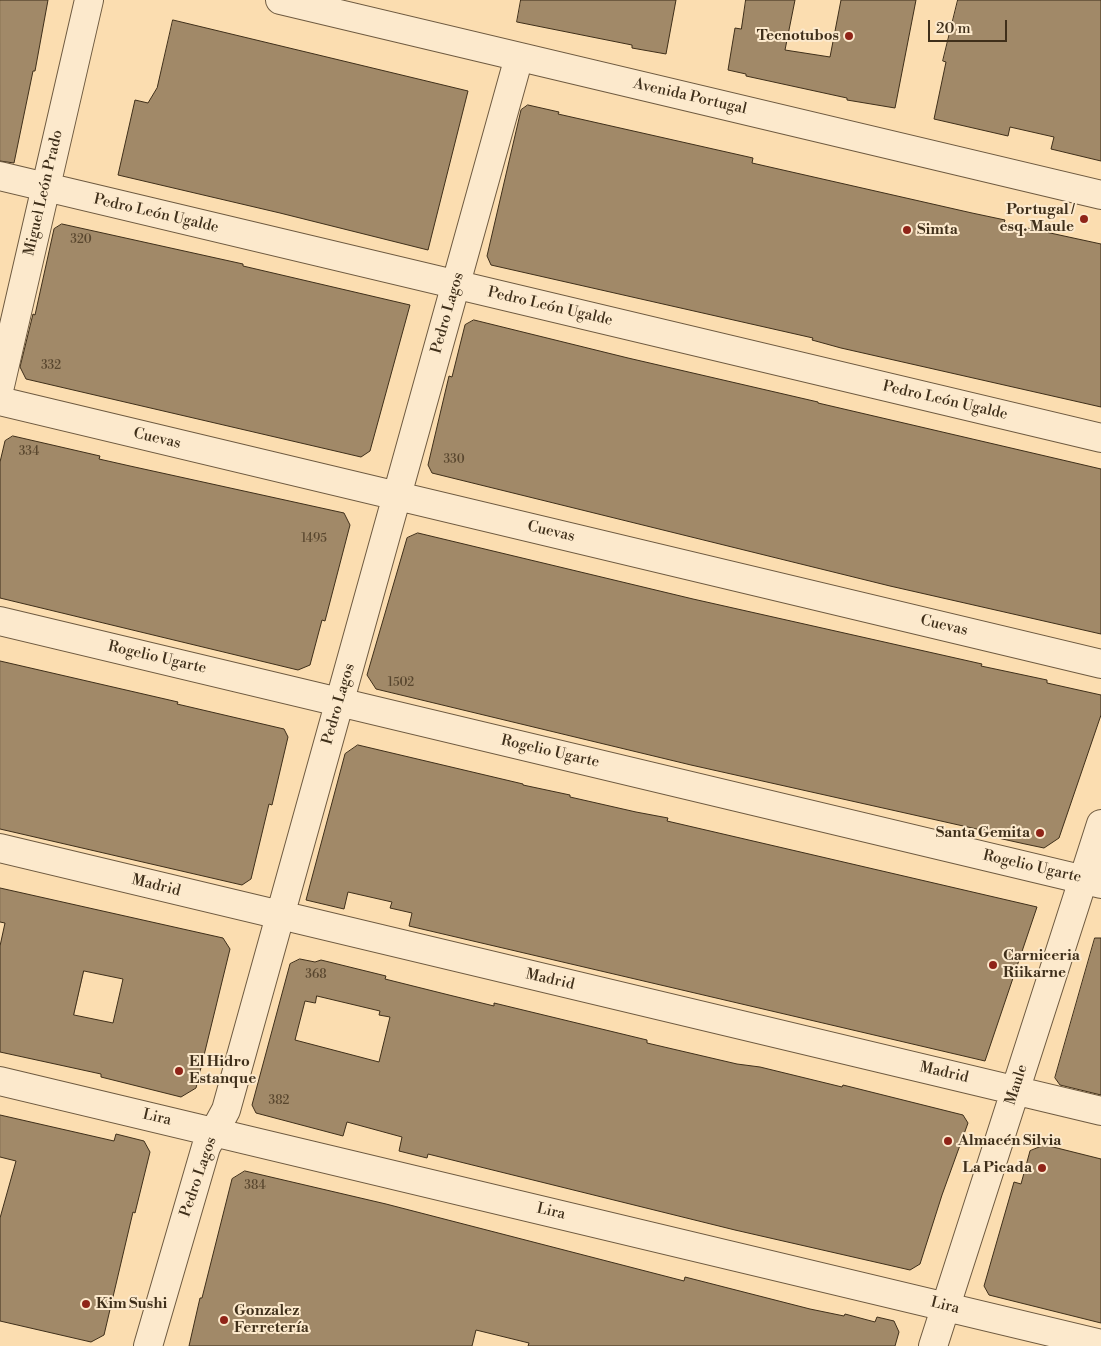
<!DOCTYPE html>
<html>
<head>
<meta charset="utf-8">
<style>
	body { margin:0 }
	#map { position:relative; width:1101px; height:1346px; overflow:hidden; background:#fbddb0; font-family:"Libre Bodoni",serif }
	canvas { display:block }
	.scale { position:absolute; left:928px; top:20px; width:79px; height:22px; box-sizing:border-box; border:2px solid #3f2f1a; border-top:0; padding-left:6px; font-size:15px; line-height:18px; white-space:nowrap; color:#3f2f1a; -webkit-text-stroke:4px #fce9cc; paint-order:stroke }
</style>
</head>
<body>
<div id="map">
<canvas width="1101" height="1346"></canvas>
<div class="scale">20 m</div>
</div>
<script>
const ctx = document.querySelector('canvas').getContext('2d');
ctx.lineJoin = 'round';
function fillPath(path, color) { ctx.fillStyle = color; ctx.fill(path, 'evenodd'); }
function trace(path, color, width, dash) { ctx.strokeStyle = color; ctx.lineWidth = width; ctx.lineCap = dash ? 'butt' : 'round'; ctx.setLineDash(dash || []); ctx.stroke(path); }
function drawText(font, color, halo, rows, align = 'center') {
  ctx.font = font + ' "Libre Bodoni",serif'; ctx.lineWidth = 4; ctx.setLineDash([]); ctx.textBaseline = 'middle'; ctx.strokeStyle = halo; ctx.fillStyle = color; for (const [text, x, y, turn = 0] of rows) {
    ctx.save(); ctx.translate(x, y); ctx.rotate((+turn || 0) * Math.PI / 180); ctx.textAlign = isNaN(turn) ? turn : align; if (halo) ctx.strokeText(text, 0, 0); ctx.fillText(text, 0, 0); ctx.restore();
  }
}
const building = new Path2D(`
	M0 0H48L35 71H33L14 163 0 161Z
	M521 0H676L666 54 632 48V45L517 22Z
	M746 0H795L785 50 830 57 841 0H916L895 108 847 100V98L746 76V74L728 70 735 28 741 29Z
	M958 0H1101V161L1051 149 1054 137 1010 127 1008 136 934 119 946 62 943 61Z
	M173 20 468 91 428 250 280 213 118 175 135 100 148 103 157 88Z
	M528 105 559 112 558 114 753 158 752 163 972 213 1005 220 1004 223 1101 244V407L841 348 812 340 813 338 491 265 487 256 521 110Z
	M62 224 243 264V266L410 305 370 451 361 457 26 379 20 367 33 314 35 315 54 229Z
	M474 320 628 358 818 402V403L1101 469V634L890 586 432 473 428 465 449 376 452 377 465 325Z
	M13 436 100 456 99 459 130 466 344 513 350 525 325 621 322 620 310 665 298 670 0 598V462L5 441Z
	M418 533 693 599 982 664 981 666 1047 680V683L1101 695V715L1059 838 1044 848 1025 844 989 836 990 832 691 765 376 689 367 675 407 538Z
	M0 661 178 702 177 704 284 729 288 737 272 805 269 804 251 879 242 885 0 829Z
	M358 745 523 784V785L570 795V797L636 812 668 818 667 821 1037 907 985 1061 409 926 412 913 390 908 392 902 348 892 344 909 306 900 345 754Z
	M0 888 223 938 230 949 196 1088 181 1097 101 1077V1074L0 1052V946L5 923 0 922ZM84 971 123 979 113 1023 74 1015Z
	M1095 938H1101V1095L1060 1085 1055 1078Z
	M300 959 315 962 321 960 386 976 385 979 449 995 494 1006V1003L647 1040V1043L737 1064 760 1067 842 1087 843 1085 963 1115 968 1123 942 1195 920 1264 910 1270 735 1230 428 1154 427 1158 399 1151 402 1137 347 1122 343 1136 256 1113 252 1105 290 964ZM317 996 380 1011 379 1015 390 1017 379 1062 295 1040 305 1001 315 1003Z
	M0 1115 114 1141 116 1134 144 1141 150 1152 135 1213 133 1212 104 1335 91 1342 0 1321V1218L16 1161 0 1157Z
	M1045 1145 1101 1159V1323L989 1295 984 1286 1014 1182 1021 1184 1030 1151Z
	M245 1171 386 1204 684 1281 685 1277 810 1309 844 1316 845 1314 875 1322 877 1317 894 1321 899 1332 895 1346H528L529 1343 476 1330 472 1346H189L200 1298H202L232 1179Z`);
const minor = new Path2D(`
	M280 0 1101 195
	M0 176 1101 438
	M0 386 89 0
	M0 401 1101 664
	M0 621 1101 884
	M0 848 1101 1111
	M0 1081 1101 1344
	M148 1346 206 1147 226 1110 519 57
	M933 1346 1101 824`);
const markers = [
	[849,36,5,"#8f2418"],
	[1084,219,5,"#8f2418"],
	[907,230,5,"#8f2418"],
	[1040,833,5,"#8f2418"],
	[993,965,5,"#8f2418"],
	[179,1071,5,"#8f2418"],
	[948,1141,5,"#8f2418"],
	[1042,1168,5,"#8f2418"],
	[86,1304,5,"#8f2418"],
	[224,1320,5,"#8f2418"]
];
const numberNames = [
	["320",81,240],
	["332",51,366],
	["334",29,452],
	["330",454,460],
	["1495",314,539],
	["1502",401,683],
	["368",316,975],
	["382",279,1101],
	["384",255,1186]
];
const poiNames = [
	["Tecnotubos",839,36,"right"],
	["Portugal /",1074,210,"right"],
	["esq. Maule",1074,227,"right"],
	["Simta",917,230],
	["Santa Gemita",1030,833,"right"],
	["Carniceria",1003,956],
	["Riikarne",1003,973],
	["El Hidro",189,1062],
	["Estanque",189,1079],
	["Almacén Silvia",958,1141],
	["La Picada",1032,1168,"right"],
	["Kim Sushi",96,1304],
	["Gonzalez",234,1311],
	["Ferretería",234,1328]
];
const streetNames = [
	["Avenida Portugal",690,97,13],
	["Miguel León Prado",44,193,-77],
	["Pedro León Ugalde",156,214,13],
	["Pedro León Ugalde",550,307,13],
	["Pedro Lagos",448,313,-74],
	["Pedro León Ugalde",945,401,13],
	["Cuevas",157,439,13],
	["Cuevas",551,532,13],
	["Cuevas",944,626,13],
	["Rogelio Ugarte",157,658,13],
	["Pedro Lagos",339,704,-74],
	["Rogelio Ugarte",550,752,13],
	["Rogelio Ugarte",1032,867,13],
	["Madrid",156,886,14],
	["Madrid",550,980,13],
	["Madrid",944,1073,13],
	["Maule",1017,1085,-72],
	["Lira",157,1118,13],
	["Pedro Lagos",199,1177,-71],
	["Lira",551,1212,13],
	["Lira",945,1306,14]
];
fillPath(building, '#a18968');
trace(building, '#3f2f1a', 1);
trace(minor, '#6e5a40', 30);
trace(minor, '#fce9cc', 28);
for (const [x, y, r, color] of markers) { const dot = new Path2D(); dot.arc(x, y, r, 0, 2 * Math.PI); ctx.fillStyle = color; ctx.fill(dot); trace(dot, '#fce9cc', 2); }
drawText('12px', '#58462e', null, numberNames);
drawText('bold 15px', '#3f2f1a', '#fce9cc', poiNames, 'left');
drawText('15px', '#3f2f1a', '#fce9cc', streetNames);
</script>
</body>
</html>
